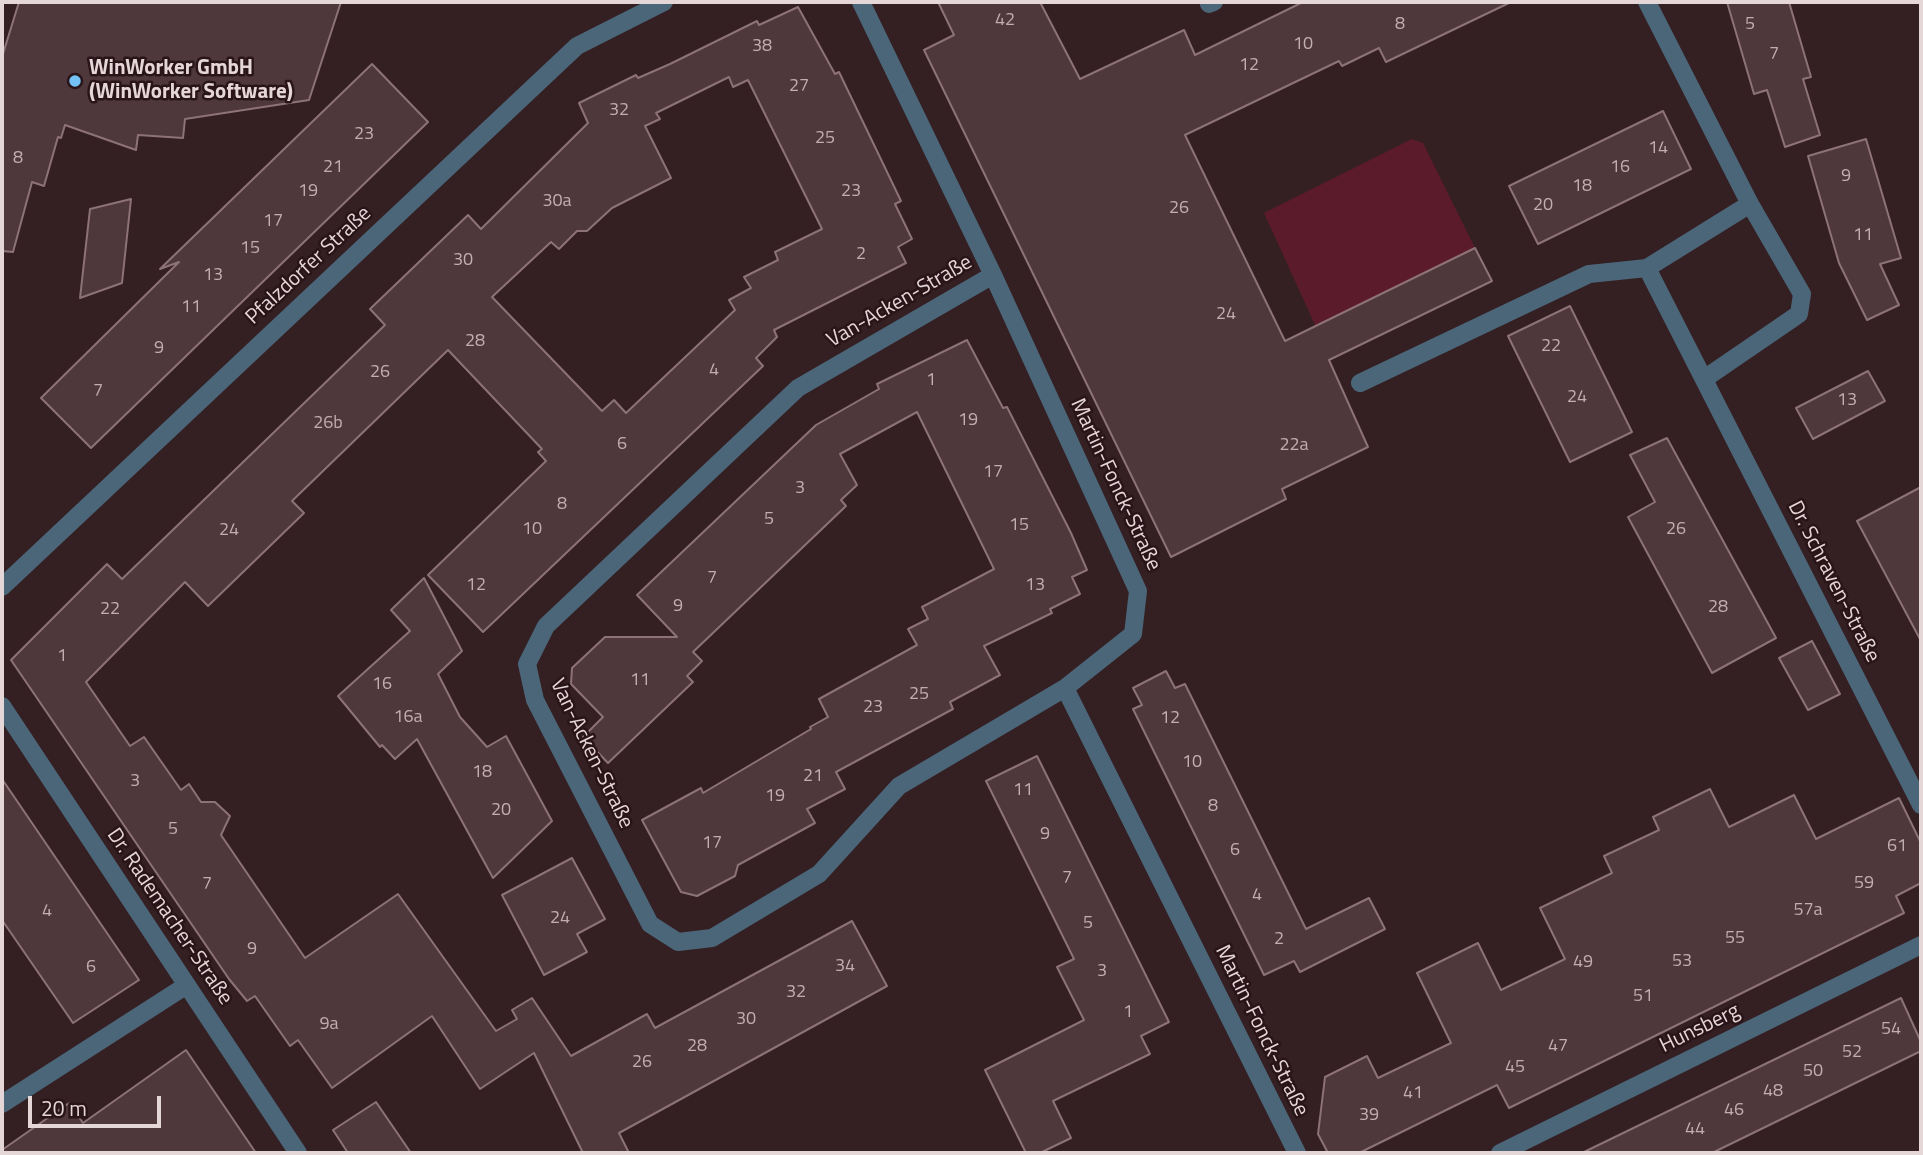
<!DOCTYPE html>
<html>
<head>
<meta charset="utf-8">
<style>
	body { margin:0 }
	#map { position:relative; width:1923px; height:1155px; overflow:hidden; background:#341f22; font-family:"Titillium Web",sans-serif }
	canvas { display:block }
	.frame { position:absolute; inset:0; border:4px solid #e5d6d8; pointer-events:none }
	.scale { position:absolute; left:28px; top:1096px; width:133px; height:32px; box-sizing:border-box; border:4px solid #e5d6d8; border-top:0; padding-left:9px; font-size:21px; line-height:24px; white-space:nowrap; color:#e5d6d8; -webkit-text-stroke:5px #291519; paint-order:stroke }
</style>
</head>
<body>
<div id="map">
<canvas width="1923" height="1155"></canvas>
<div class="frame"></div>
<div class="scale">20 m</div>
</div>
<script>
const ctx = document.querySelector('canvas').getContext('2d');
ctx.lineJoin = 'round';
function fillPath(path, color) { ctx.fillStyle = color; ctx.fill(path, 'evenodd'); }
function trace(path, color, width, dash) { ctx.strokeStyle = color; ctx.lineWidth = width; ctx.lineCap = dash ? 'butt' : 'round'; ctx.setLineDash(dash || []); ctx.stroke(path); }
function drawText(font, color, halo, rows, align = 'center') {
  ctx.font = font + ' "Titillium Web",sans-serif'; ctx.lineWidth = 5; ctx.setLineDash([]); ctx.textBaseline = 'middle'; ctx.strokeStyle = halo; ctx.fillStyle = color; for (const [text, x, y, turn = 0] of rows) {
    ctx.save(); ctx.translate(x, y); ctx.rotate((+turn || 0) * Math.PI / 180); ctx.textAlign = isNaN(turn) ? turn : align; if (halo) ctx.strokeText(text, 0, 0); ctx.fillText(text, 0, 0); ctx.restore();
  }
}
const green = new Path2D(`
	M1412 139 1423 143 1475 248 1316 327 1264 213Z`);
const building = new Path2D(`
	M19 2H341L309 100 185 119 183 138 138 135 136 150 65 125 61 138 58 137 44 186 32 182 13 252 2 251V57Z
	M938 2H1040L1080 79 1184 30 1195 55 1303 2H1511L1386 62 1379 48 1342 66 1339 61 1185 135 1285 341 1475 248 1492 281 1329 360 1368 447 1282 489 1286 499 1171 557 924 50 954 35Z
	M1727 2H1789L1811 77 1803 79 1820 135 1785 147 1767 90 1754 94Z
	M798 7 835 74 839 72 901 201 895 204 912 239 898 247 906 263 774 330 777 337 756 358 763 366 483 632 428 575 546 461 538 452 542 449 448 350 292 501 304 513 208 606 185 582 86 682 130 746 144 737 181 790 189 784 201 802H215L230 816 221 835 305 958 398 894 496 1031 517 1019 512 1010 532 998 571 1056 647 1014 655 1028 852 921 887 986 619 1133 629 1153H583L534 1053 480 1089 432 1016 332 1088 298 1040 290 1046 255 996 247 1001 229 979 11 660 107 564 122 579 385 325 370 309 468 215 481 229 588 123 579 103 636 75 638 78 670 64 757 21 759 25ZM729 77 733 87 748 80 822 229 775 252 778 260 744 277 751 288 729 300 735 310 626 413 614 400 602 411 492 297 551 242 559 249 577 231H587L612 208 671 178 645 126 660 119 656 113Z
	M372 64 428 122 91 448 41 398 179 262 160 269Z
	M1663 111 1691 169 1538 244 1509 186Z
	M1866 139 1901 258 1880 264 1899 305 1867 320 1839 263 1808 156Z
	M131 199 122 283 80 298 90 209Z
	M1570 306 1632 432 1570 462 1508 336Z
	M967 340 1003 408 1007 407 1071 533 1087 570 1072 577 1080 594 1050 609 1052 613 984 646 1000 675 950 702 953 709 836 772 845 789 807 809 815 823 738 865 735 876 697 896 681 892 642 820 701 788 703 793 811 729 810 727 828 717 819 699 917 645 908 629 928 619 922 607 994 569 917 412 840 454 857 485 841 500 846 506 693 652 702 661 687 676 693 682 608 763 583 737 603 717 571 684 572 668 605 637H677L637 595 816 425 879 389 877 384Z
	M1868 371 1885 401 1813 439 1796 408Z
	M1667 438 1776 638 1712 673 1628 517 1655 502 1630 455Z
	M1921 487V641L1857 521Z
	M424 578 462 651 438 674 460 717 487 747 506 736 552 821 493 878 417 739 395 759 382 745 380 747 338 696 410 631 391 610Z
	M1812 641 1840 694 1808 710 1779 658Z
	M1166 671 1175 688 1185 684 1306 929 1369 898 1385 929 1300 972 1294 961 1264 975 1133 709 1142 705 1133 688Z
	M1037 756 1169 1022 1141 1036 1150 1054 1053 1101 1071 1138 1040 1153H1026L985 1070 1084 1020 1057 967 1074 959 986 781Z
	M2 779 139 980 73 1023 2 920Z
	M1710 789 1729 827 1794 795 1816 839 1899 798 1921 843V883L1896 896 1904 913 1509 1108 1497 1085 1359 1153H1328L1318 1134 1325 1077 1367 1056 1378 1078 1451 1043 1417 973 1478 943 1501 990 1565 959 1540 908 1612 873 1604 856 1659 830 1653 817Z
	M572 858 605 919 577 934 587 952 544 975 502 895Z
	M1901 998 1921 1042V1051L1712 1153H1582Z
	M186 1050 256 1153H2V1150L69 1103 83 1123Z
	M376 1102 411 1153H348L333 1130Z`);
const street = new Path2D(`
	M861 2 993 275 1138 591 1133 634 1065 688 1297 1153
	M1647 2 1750 204 1802 294 1799 314 1704 379
	M1209 4 1214 2
	M1750 204 1647 268 1921 805
	M993 275 798 388 546 626 527 664 535 700 650 924 678 942 712 938 819 874 899 786 1065 688
	M1360 383 1589 274 1647 268
	M2 587 577 46 664 2
	M2 706 298 1153
	M2 1104 187 985
	M1500 1153 1921 945`);
const markers = [
	[75,81,7,"#73c1f5"]
];
const numberNames = [
	["42",1005,21],
	["8",1400,25],
	["5",1750,25],
	["10",1303,45],
	["38",762,47],
	["7",1774,55],
	["12",1249,66],
	["27",799,87],
	["32",619,111],
	["23",364,135],
	["25",825,139],
	["14",1658,149],
	["8",18,159],
	["21",333,168],
	["16",1620,168],
	["9",1846,177],
	["18",1582,187],
	["19",308,192],
	["23",851,192],
	["30a",557,202],
	["20",1543,206],
	["26",1179,209],
	["17",273,222],
	["11",1863,236],
	["15",250,249],
	["2",861,255],
	["30",463,261],
	["13",213,276],
	["11",191,308],
	["24",1226,315],
	["28",475,342],
	["22",1551,347],
	["9",159,349],
	["4",714,371],
	["26",380,373],
	["1",931,381],
	["7",98,392],
	["24",1577,398],
	["13",1847,401],
	["19",968,421],
	["26b",328,424],
	["6",622,445],
	["22a",1294,446],
	["17",993,473],
	["3",800,489],
	["8",562,505],
	["5",769,520],
	["15",1019,526],
	["10",532,530],
	["26",1676,530],
	["24",229,531],
	["7",712,579],
	["12",476,586],
	["13",1035,586],
	["9",678,607],
	["28",1718,608],
	["22",110,610],
	["1",62,657],
	["11",640,681],
	["16",382,685],
	["25",919,695],
	["23",873,708],
	["16a",408,718],
	["12",1170,719],
	["10",1192,763],
	["18",482,773],
	["21",813,777],
	["3",135,782],
	["11",1023,791],
	["19",775,797],
	["8",1213,807],
	["20",501,811],
	["5",173,830],
	["9",1045,835],
	["17",712,844],
	["61",1897,847],
	["6",1235,851],
	["7",1067,879],
	["59",1864,884],
	["7",207,885],
	["4",1257,896],
	["57a",1808,911],
	["4",47,912],
	["24",560,919],
	["5",1088,924],
	["55",1735,939],
	["2",1279,940],
	["9",252,950],
	["53",1682,962],
	["49",1583,963],
	["34",845,967],
	["6",91,968],
	["3",1102,972],
	["32",796,993],
	["51",1643,997],
	["1",1128,1013],
	["30",746,1020],
	["9a",329,1025],
	["54",1891,1030],
	["28",697,1047],
	["47",1558,1047],
	["52",1852,1053],
	["26",642,1063],
	["45",1515,1068],
	["50",1813,1072],
	["48",1773,1092],
	["41",1413,1094],
	["46",1734,1111],
	["39",1369,1116],
	["44",1695,1130]
];
const poiNames = [
	["WinWorker GmbH",89,69],
	["(WinWorker Software)",89,93]
];
const streetNames = [
	["Pfalzdorfer Straße",309,266,-43],
	["Van-Acken-Straße",900,302,-30],
	["Martin-Fonck-Straße",1115,485,65],
	["Dr. Schraven-Straße",1833,582,63],
	["Van-Acken-Straße",591,754,64],
	["Dr. Rademacher-Straße",169,917,56],
	["Hunsberg",1700,1029,-26],
	["Martin-Fonck-Straße",1261,1031,64]
];
fillPath(green, '#5b1b2b');
fillPath(building, '#4f383c');
trace(building, '#8d7377', 2);
trace(street, '#4b6679', 18);
for (const [x, y, r, color] of markers) { const dot = new Path2D(); dot.arc(x, y, r, 0, 2 * Math.PI); ctx.fillStyle = color; ctx.fill(dot); trace(dot, '#291519', 2.5); }
drawText('18px', '#c0aeb1', null, numberNames);
drawText('bold 21px', '#e5d6d8', '#291519', poiNames, 'left');
drawText('21px', '#e5d6d8', '#291519', streetNames);
</script>
</body>
</html>
